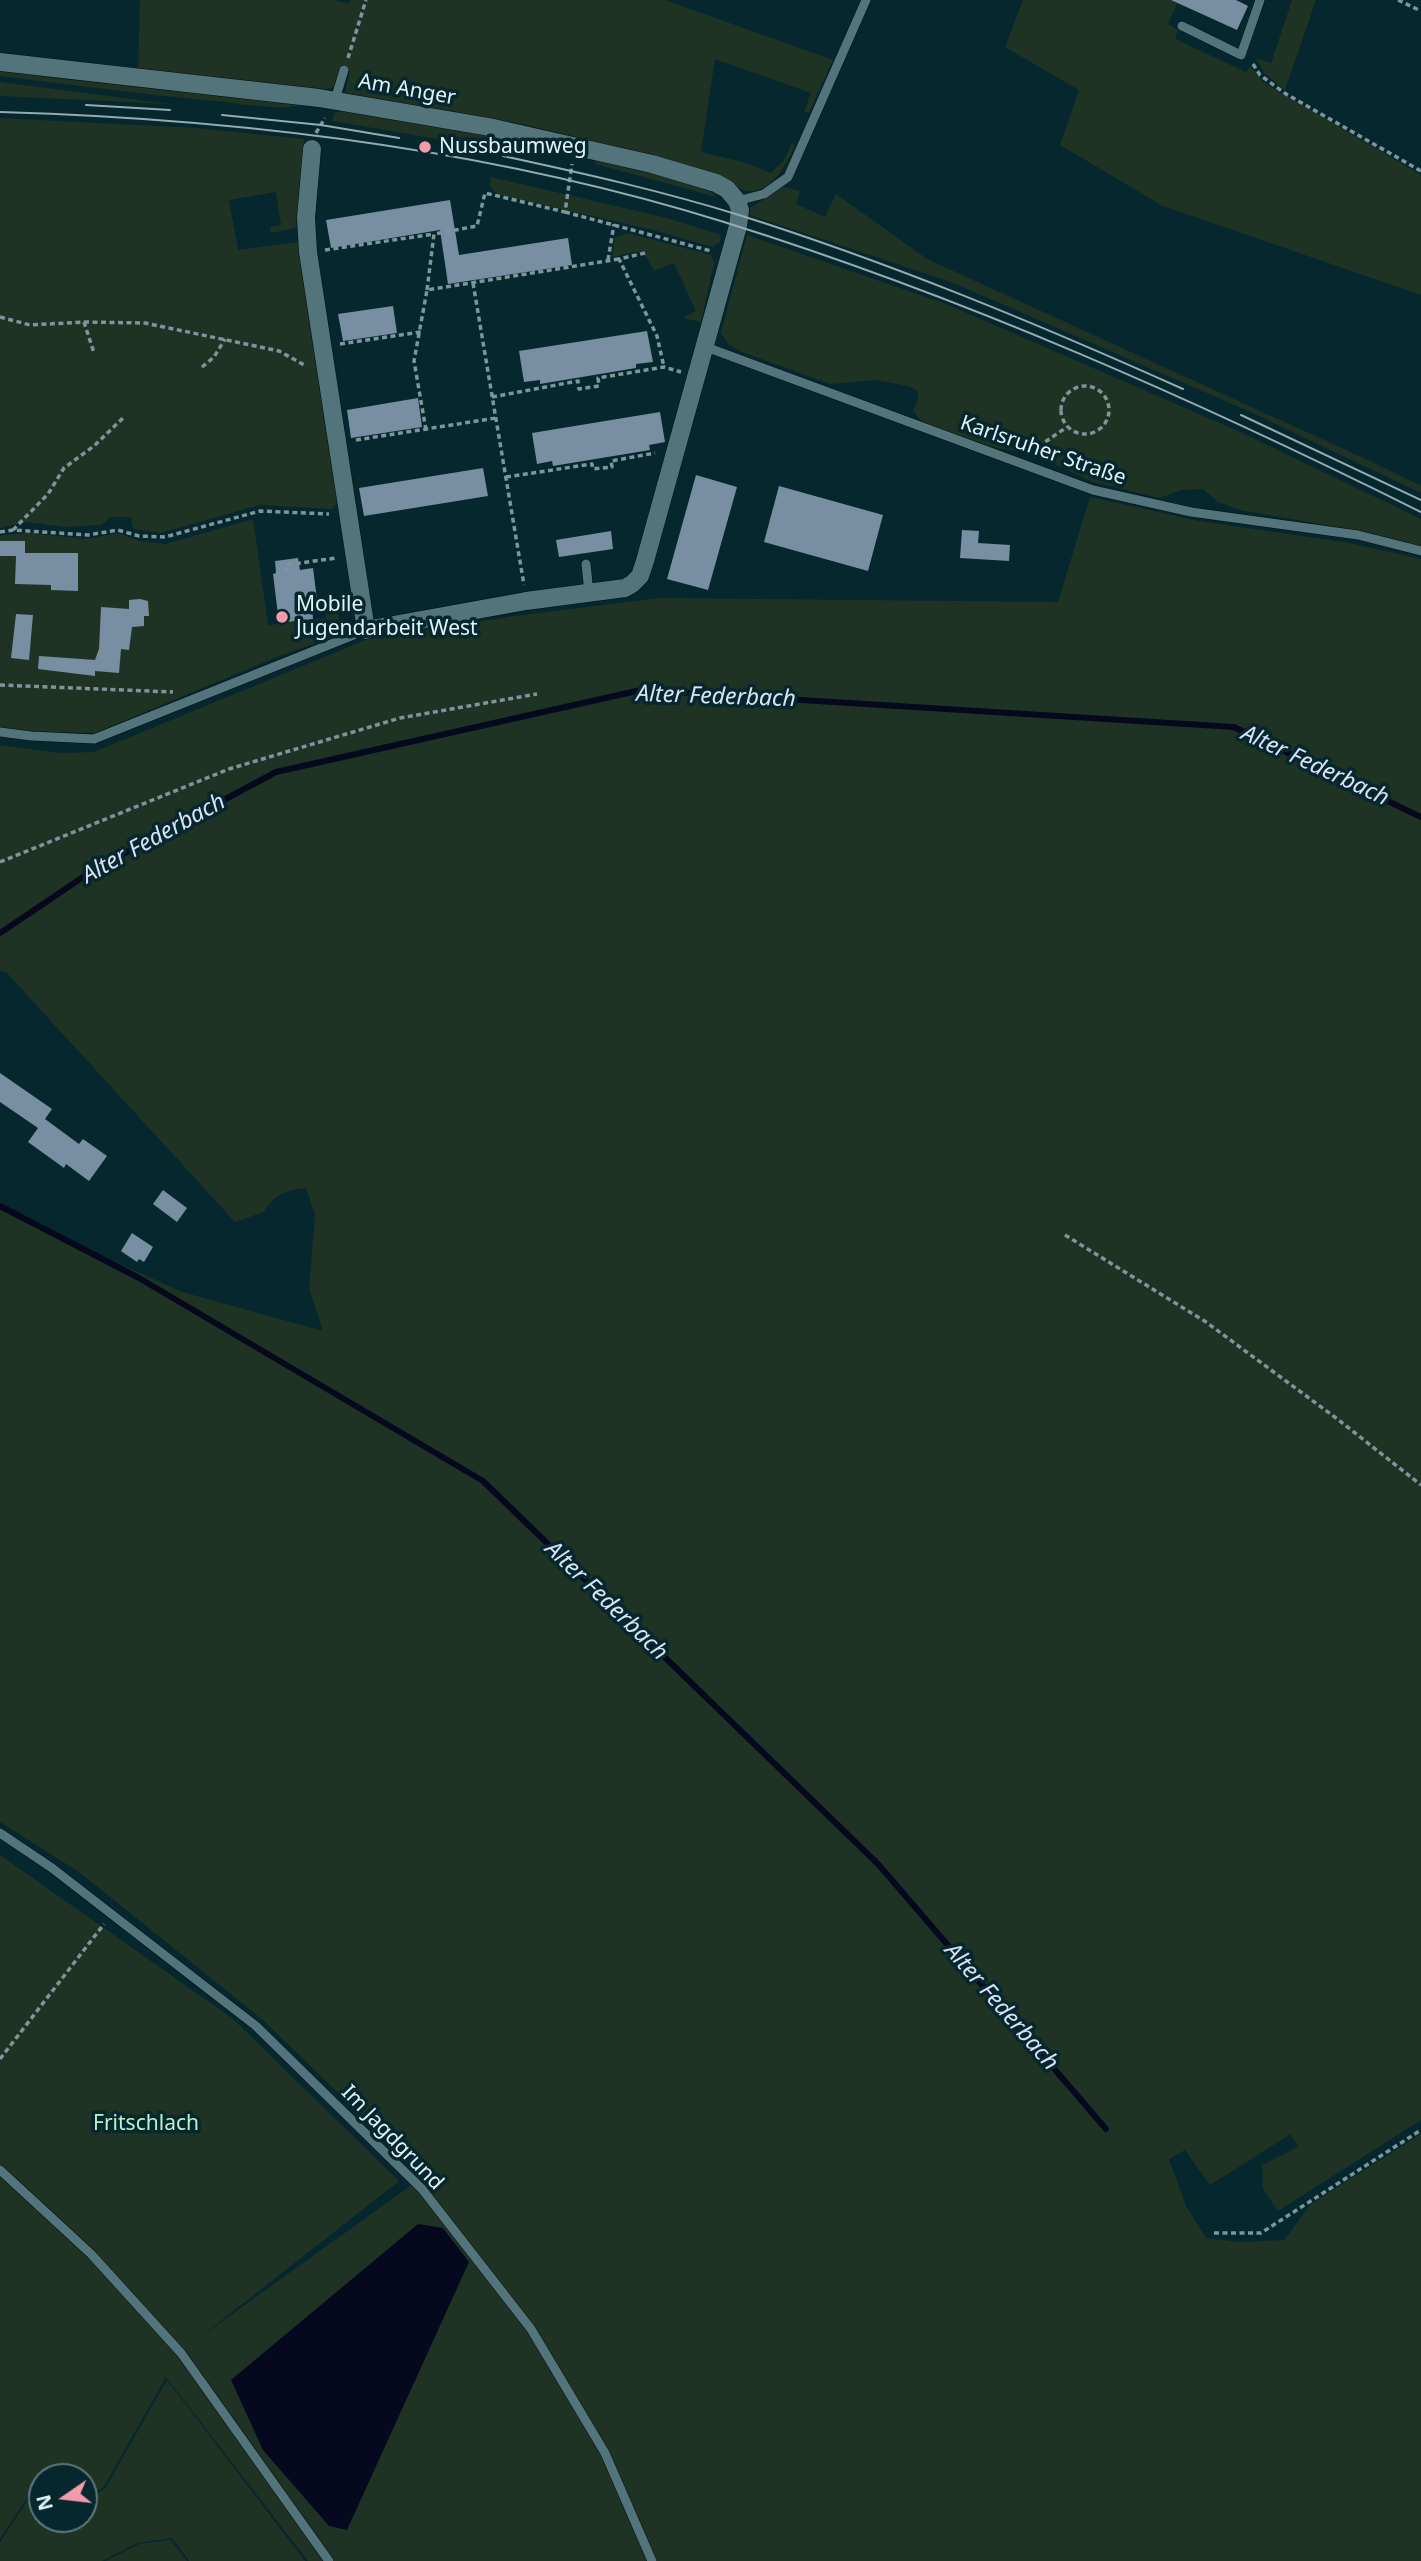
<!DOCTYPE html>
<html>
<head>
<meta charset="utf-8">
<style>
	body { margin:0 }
	#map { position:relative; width:1421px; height:2561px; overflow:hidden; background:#06272e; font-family:"Noto Sans",sans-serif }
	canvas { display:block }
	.north { position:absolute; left:28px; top:2463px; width:70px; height:70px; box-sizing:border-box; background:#06272e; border:2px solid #5e797e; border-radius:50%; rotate:256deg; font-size:19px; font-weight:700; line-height:28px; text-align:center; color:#e1f3f7 }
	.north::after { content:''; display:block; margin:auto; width:24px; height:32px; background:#f39aab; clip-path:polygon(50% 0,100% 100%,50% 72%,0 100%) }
</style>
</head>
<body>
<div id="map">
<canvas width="1421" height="2561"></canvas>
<div class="north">N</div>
</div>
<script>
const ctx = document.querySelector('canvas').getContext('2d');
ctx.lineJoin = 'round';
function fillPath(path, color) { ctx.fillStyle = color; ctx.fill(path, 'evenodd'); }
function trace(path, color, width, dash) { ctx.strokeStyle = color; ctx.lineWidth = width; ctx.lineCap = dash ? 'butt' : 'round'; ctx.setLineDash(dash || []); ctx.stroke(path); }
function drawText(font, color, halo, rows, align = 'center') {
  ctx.font = font + ' "Noto Sans",sans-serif'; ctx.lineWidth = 7; ctx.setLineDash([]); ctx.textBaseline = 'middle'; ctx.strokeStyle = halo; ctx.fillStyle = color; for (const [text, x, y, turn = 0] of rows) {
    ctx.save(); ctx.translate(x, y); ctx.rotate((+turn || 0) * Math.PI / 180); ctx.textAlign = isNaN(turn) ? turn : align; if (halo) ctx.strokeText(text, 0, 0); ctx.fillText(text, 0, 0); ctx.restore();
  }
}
const green = new Path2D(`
	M140 0H332L349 3 351 0H665L833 60 809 113 804 112 811 93 715 59 701 152 743 162 771 173 784 160 792 143 795 145C787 164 768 200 741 189 728 183 716 174 702 169L527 125 345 93 350 71 339 72 334 87 326 89 138 70Z
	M1023 0H1171L1177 3 1168 24 1178 30 1175 39 1246 72 1250 66 1263 82 1421 175V295L1163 206 1060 145 1079 90 1005 47Z
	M1292 0H1316L1285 90 1264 73 1256 58 1271 63Z
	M0 70 55 78 300 105C282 111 235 103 214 101 143 94 71 85 0 76Z
	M0 82 170 104 0 96Z
	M343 111 419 122 558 150 557 155 493 141 490 148 332 121 334 113Z
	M0 118 196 128 304 139 296 228 271 233 270 227 281 225 276 192 229 200 238 250 298 242 339 499 333 509 259 505 161 533 133 529 131 517H111L101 525 63 527 27 522 0 528Z
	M596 158 706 188 717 197 595 164Z
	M491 177 667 218 721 235 720 242 713 247 653 230 497 194 490 186Z
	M783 187 800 191 796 204 825 217 836 194 927 259 1370 461 1421 486V493L1246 410 951 282 750 215V208Z
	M627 233 711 255 714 263 701 322 683 318 696 311 674 263 654 271C641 244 640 252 612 257L615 238Z
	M747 235 946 304 1238 431 1421 519V546L1360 531 1240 510 1218 502 1203 489 1181 490 1160 498 1093 482 1033 454 997 448 934 428 922 421 913 411 918 400V391L908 386 877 380 830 384 742 352 729 345 721 333Z
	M1090 497 1199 521 1350 543 1421 559V2120L1278 2211 1263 2189 1262 2165 1298 2147 1291 2134 1210 2185 1185 2150 1169 2159 1186 2206 1206 2238 1240 2242 1284 2240 1311 2204 1421 2134V2561H308L166 2377 103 2488 84 2497V2477H42V2493L33 2489 0 2539V1855L232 2018 399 2181 199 2338 424 2176 263 2020 79 1872 0 1822V1210L182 1292 323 1331 309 1289 315 1215 306 1188C287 1190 274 1194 264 1212L235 1222 6 972 0 971V745L60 753 94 752 368 639 515 616 659 598 1058 602Z
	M253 519 268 625 326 618 325 606 337 605 341 634 274 658 95 733 30 732 0 728V537L3 535 27 533 87 539 118 533 140 541 165 544Z
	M167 2380 305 2561H189L172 2538 137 2543 102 2561H0V2542L34 2491 42 2495V2519H84V2499L105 2489Z
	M171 2540 187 2561H106L139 2544Z`);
const water = new Path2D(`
	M418 2224 443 2228 469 2262 347 2530 329 2526 263 2450 231 2380Z`);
const stream = new Path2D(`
	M0 933 95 869 276 772 641 690 1234 727 1421 817
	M0 1206 139 1278 483 1481 878 1864 1106 2129`);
const building = new Path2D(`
	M1171 0H1236L1248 6 1237 30Z
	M450 200 459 255 568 238 572 265 448 284 440 230 331 248 326 220Z
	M393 306 397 333 343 341 338 314Z
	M647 331 653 362 636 364V368L540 384V380L524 382 519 351Z
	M418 398 422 427 351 438 347 410Z
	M660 412 665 442 649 445 650 450 553 466 552 461 537 464 532 433Z
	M483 468 488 496 364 516 359 488Z
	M696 475 737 487 708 590 667 579Z
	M779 486 883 515 868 571 764 542Z
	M962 530 979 531 978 543 1010 545 1009 561 960 558Z
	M611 531 613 549 559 557 556 540Z
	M0 541H25V553H78V591L51 590V585L15 584 16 556H0Z
	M298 558 300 570 313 568 318 607H312L313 619 279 623 273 574 276 573 275 561Z
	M140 599 148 601 149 616H144V626L132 627 129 650 121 649 119 673 95 671V676L38 669 39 656 95 660 99 649 101 607 129 609V600Z
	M16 614 33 615 29 660 11 658Z
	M0 1073 52 1109 45 1119 79 1144 83 1139 107 1156 89 1181 66 1164 64 1168 28 1142 38 1128 0 1102Z
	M163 1190 187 1208 177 1222 153 1204Z
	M132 1233 153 1247 144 1262 139 1259 137 1262 121 1251Z`);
const path = new Path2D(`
	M1398 0 1421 11
	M348 58 366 0
	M1253 64 1260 75 1286 94 1421 171
	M316 133 325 118
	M565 212 711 251
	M325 250 434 234
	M645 253 619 259 657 336 664 367
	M608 260 614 224
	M473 283 524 585
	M427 290 434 234 477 226 485 193 565 212 572 164
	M0 317 30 325 84 322 94 353
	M84 322 145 323 279 351 306 366
	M340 344 421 332
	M202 367 214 357 225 339
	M1061 410a24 24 0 1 1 48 0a24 24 0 1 1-48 0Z
	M492 397 578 381 579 389 599 386 598 378 664 367 681 372
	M426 430 414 361 427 290 619 259
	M356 440 496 418
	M1038 457 1045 442 1067 427
	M506 477 592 464 593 469 612 467 611 461 655 453
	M13 530 48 494 64 468 94 446 124 417
	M0 532 13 530 88 535 118 530 139 536 165 537 260 511 329 514
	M287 572 286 565 336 558
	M0 685 173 692
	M0 862 229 769 400 718 537 694
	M1065 1235 1206 1322 1336 1418 1421 1485
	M0 2059 104 1924
	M1214 2233H1261L1421 2130`);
const service = new Path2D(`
	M1182 26 1241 55 1260 0
	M335 100 344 70
	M737 201 764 194 788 177 866 0
	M706 347 1093 490 1191 512 1358 535 1421 551
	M586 564 589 593
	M0 732 31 736 94 739 366 630
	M0 1833 52 1868 256 2026 422 2189 531 2329 605 2453 652 2561
	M0 2170 91 2254 181 2353 329 2561`);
const minor = new Path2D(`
	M0 62 319 98 489 127 652 164 716 183 727 189 737 201 740 210 738 226 645 561 640 576 632 584 625 588 526 601 366 630 308 252 306 218 312 149`);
const tram = new Path2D(`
	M86 105 170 110
	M0 112C244 119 490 149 724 222 964 297 1196 400 1421 512
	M222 115 321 125 399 138
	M503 156C582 173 662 191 739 215 891 263 1038 324 1183 389
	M1241 415 1421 500`);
const markers = [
	[425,147,7,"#f39aab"],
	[282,617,7,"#f39aab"]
];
const streetNames = [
	["Am Anger",407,90,10],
	["Karlsruher Straße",1043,451,19],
	["Im Jagdgrund",392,2138,46]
];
const poiNames = [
	["Nussbaumweg",439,147],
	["Mobile",296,605],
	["Jugendarbeit West",296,629]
];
const parkNames = [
	["Fritschlach",146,2124]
];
const waterNames = [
	["Alter Federbach",716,697,2],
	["Alter Federbach",1315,766,25],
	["Alter Federbach",154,839,-29],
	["Alter Federbach",606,1601,44],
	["Alter Federbach",1001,2007,49]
];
fillPath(green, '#1f3325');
fillPath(water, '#06081e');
trace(stream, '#06081e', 6);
fillPath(building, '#788fa3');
trace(service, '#000f14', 10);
trace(minor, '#000f14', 19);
trace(path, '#7d969b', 3.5, [5, 3.5]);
trace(service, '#53747b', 9);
trace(minor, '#53747b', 18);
trace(tram, '#94abb0', 2);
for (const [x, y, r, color] of markers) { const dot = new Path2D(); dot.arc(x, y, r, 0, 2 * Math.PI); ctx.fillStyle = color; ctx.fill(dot); trace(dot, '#06272e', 2.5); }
drawText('21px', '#e1f3f7', '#06272e', streetNames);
drawText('21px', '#e1f3f7', '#06272e', poiNames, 'left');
drawText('21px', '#bcf2ca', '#06272e', parkNames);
drawText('italic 23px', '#dbe1f7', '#06272e', waterNames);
</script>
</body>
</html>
